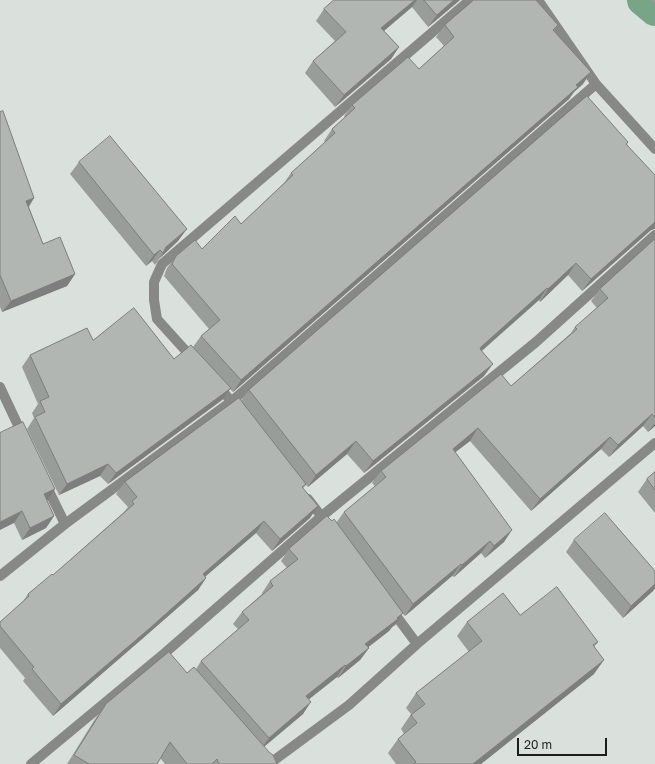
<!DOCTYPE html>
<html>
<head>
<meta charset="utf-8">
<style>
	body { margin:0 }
	#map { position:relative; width:655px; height:764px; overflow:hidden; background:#dae0dc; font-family:"Golos Text",sans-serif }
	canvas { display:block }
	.scale { position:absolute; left:517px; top:738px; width:90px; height:18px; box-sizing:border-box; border:2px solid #1a1d1b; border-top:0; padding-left:5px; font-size:12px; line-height:14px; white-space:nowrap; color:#1a1d1b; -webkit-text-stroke:3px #dae0dc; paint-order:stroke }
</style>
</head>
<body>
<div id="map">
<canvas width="655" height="764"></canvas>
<div class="scale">20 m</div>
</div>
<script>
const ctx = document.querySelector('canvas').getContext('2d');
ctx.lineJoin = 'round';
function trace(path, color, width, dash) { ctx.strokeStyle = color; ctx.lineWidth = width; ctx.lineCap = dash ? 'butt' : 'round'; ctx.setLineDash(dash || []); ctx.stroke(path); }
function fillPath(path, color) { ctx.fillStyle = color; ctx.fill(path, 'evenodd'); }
const canal = new Path2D(`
	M643 0 655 10`);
const minor = new Path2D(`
	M538 0 596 84 655 149
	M194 360 157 319 154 300V282L162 264 470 0
	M217 385 241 412
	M0 387 23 436
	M45 483 65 524
	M308 499 331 529
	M0 576 65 524 232 401 596 84
	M391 609 417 644
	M31 764 166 652 322 516 536 342 655 235
	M269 764 349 705 417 644 655 443`);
const wall = new Path2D(`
	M334 0H460L428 27 412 7 384 31 399 47 391 59 335 107 305 73 313 61 335 41 316 21 324 9Z
	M650 0H655V3Z
	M445 25H558L554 31 583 84 574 92 569 99 233 392 230 389 222 400 108 484 100 476 59 495 27 429 34 418 32 413 38 404 22 367 30 355 93 340 174 359 193 347 201 336 209 329 164 276 167 268 176 256 202 249 241 224 284 183 291 173 325 142 324 141 332 129 345 117 344 116 352 105 419 69 444 46 436 37Z
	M0 112 34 198 29 207 43 244 75 274 67 286 2 312 0 307Z
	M628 142 627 144 654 229 651 230 582 291 568 275 540 302 539 300 482 351 484 376 364 473 347 454 308 487 306 485 303 488 310 518 272 551 256 533 205 577 206 578 198 590 142 639 53 716 23 681 25 678 0 648V622L22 603 28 594 53 575 124 512 128 507 116 494 125 482 241 401 249 390Z
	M79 162 178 241 160 258 155 265 152 261 146 266 70 174Z
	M655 239V426L648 432 643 426 609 457 601 449 531 511 470 441 455 452 504 542 485 558 481 553 454 577 452 576 405 616 402 613 395 625 392 627 389 631 368 647 369 648 360 660 338 678 337 677 309 699 303 714 264 747 277 764H165L160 758 157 764H67L95 719 106 704 196 669 201 661 238 629 233 624 242 612 262 594V593L270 581 287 568 281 561 289 549 332 521 336 523 344 512 375 486 372 483 381 471 511 386 571 333 575 327 597 308 591 301 600 289Z
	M0 433 47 501 54 516 46 528 22 540 14 523Z
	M655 472V513L638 492 647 479Z
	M574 540 655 571V588L653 591 623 618 566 552Z
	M520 615 598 642 594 647V674L481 764H396L388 753 398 739 404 734 401 729 411 714 406 708 416 693 469 652 457 636 467 622Z`);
const shadedWall = new Path2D(`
	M415 0H417L412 7 373 40 381 28Z
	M454 0H460L428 27 437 15Z
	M399 47 391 59 335 107 344 95Z
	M591 72 583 84 574 92 569 99 233 392 241 380Z
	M34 198 26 210V201Z
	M655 222V229H654L651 230 582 291 591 279Z
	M187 229 178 241 160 258 166 247Z
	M160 250 152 261 146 266 154 255Z
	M576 263 568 275 540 302 548 289Z
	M75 274 67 286 2 312 11 301Z
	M547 288 539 300 472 359 481 347Z
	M493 364 484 376 364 473 373 461Z
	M231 388 222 400 108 484 116 473Z
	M652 414 643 426 609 457 618 445Z
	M655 423V426L648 432Z
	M478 428 470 441 444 461 453 449Z
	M610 437 601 449 531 511 540 499Z
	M356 441 347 454 308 487 316 475Z
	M108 464 100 476 59 495 67 484Z
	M55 489 47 501 44 494Z
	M318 506 310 518 272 551 280 539Z
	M22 511 14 523 0 530V522Z
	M54 516 46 528 22 540 30 528Z
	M264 521 256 533 194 586 203 574Z
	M512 530 504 542 485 558 494 546Z
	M490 541 481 553 454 577 462 565Z
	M461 564 452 576 405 616 413 604Z
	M206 578 198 590 142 639 53 716 61 704Z
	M655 584V588L653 591 623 618 631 606Z
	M403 613 395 625 392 627 389 631 357 656 365 644Z
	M369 648 360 660 338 678 346 666Z
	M604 660 594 674 481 764H473Z
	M345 665 337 677 298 708 306 696Z
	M311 702 303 714 260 750 269 738Z`);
const building = new Path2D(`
	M334 0H415L381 28 399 47 344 95 313 61 346 32 324 9Z
	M424 0H454L437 15Z
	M474 0H536L558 25 553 30 591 72 576 85 578 87 241 380 201 336 220 320 172 264 176 256 195 240 202 249 235 216 241 224 293 175 291 173 335 133 332 129 355 108 352 105 408 57 419 69 454 37 445 25Z
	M587 96 628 142 626 144 655 175V222L591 279 576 263 548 289 547 288 481 347 480 349 493 364 373 461 356 441 316 475 249 390Z
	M3 111 34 198 26 201 43 244 60 237 75 274 11 301 0 275V112Z
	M110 136 187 229 166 247 163 253 160 250 154 255 79 162Z
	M655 239V418L652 414 618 445 610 437 540 499 478 428 453 449 512 530 494 546 490 541 462 565 461 564 413 604 344 512 386 477 381 471 501 374 511 386 577 329 575 327 608 298 600 289Z
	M134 308 174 359 191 345 231 388 116 473 108 464 67 484 35 417 45 412 40 401 49 397 30 355 87 328 93 340Z
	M239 398 306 484 302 487 318 506 280 539 264 521 203 574 206 578 150 628 61 704 32 669 34 667 0 626V622L29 596 28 594 52 574 53 575 134 504 132 501 137 497 125 482Z
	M23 422 55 489 44 494 54 516 30 528 22 511 0 522V433Z
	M655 472V490L647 479Z
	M605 513 655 571V584L631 606 574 540Z
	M327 516 332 521 334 519 403 613 397 618 398 619 365 644 369 648 346 666 345 665 306 696 311 702 269 738 201 661 249 620 242 612 273 586 270 581 298 559 289 549Z
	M557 587 598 642 593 645 604 660 473 764H413L416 762 398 739 417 723 411 715 425 704 416 693 482 641 467 622 503 593 520 615Z
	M169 652 187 673 194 667 270 753 273 755 277 764H219L217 759 212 764H187L170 742 157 764H89L74 755 106 704Z`);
trace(canal, '#78a587', 32);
trace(minor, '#878987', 10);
fillPath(wall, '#989d99');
fillPath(shadedWall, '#7c7f7d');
fillPath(building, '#b1b6b2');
trace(building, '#7c7f7d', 1);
</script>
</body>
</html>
